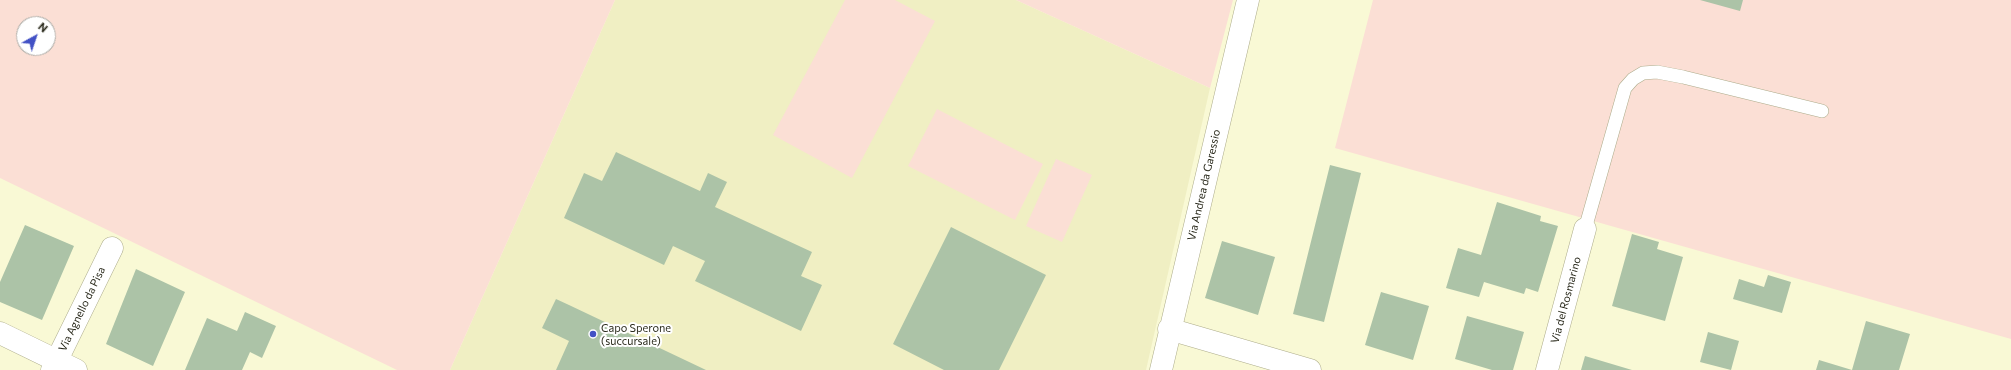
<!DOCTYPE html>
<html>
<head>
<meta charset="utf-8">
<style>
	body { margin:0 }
	#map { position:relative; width:2011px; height:370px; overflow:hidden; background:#f9f9d5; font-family:Commissioner,sans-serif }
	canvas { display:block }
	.north { position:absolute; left:16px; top:16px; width:40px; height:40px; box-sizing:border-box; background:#fff; border:1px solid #aaaaa5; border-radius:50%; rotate:40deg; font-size:11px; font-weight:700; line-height:16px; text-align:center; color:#2b2b1d }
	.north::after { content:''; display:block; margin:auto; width:14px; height:18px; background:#4251c5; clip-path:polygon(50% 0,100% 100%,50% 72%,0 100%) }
</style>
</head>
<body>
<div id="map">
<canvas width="2011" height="370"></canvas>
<div class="north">N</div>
</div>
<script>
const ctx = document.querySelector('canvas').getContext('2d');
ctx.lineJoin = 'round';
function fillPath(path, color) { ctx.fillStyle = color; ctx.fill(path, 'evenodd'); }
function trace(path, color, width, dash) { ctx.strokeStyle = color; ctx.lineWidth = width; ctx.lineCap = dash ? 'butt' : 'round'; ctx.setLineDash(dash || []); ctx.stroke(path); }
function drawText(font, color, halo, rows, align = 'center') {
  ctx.font = font + ' Commissioner,sans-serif'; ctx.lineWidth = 4; ctx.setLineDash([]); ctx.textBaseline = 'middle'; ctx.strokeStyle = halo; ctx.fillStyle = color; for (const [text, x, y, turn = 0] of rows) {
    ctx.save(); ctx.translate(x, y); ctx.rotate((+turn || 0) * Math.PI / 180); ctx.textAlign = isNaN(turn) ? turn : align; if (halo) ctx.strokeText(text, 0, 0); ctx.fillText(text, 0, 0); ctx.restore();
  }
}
const built = new Path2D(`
	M615 0H1016L1210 88 1146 370H450Z`);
const green = new Path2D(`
	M0 0H615L450 370H397L0 178ZM24 24H48V48H24Z
	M845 0H895L935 21 852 178 773 135Z
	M1016 0H1233L1210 88Z
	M1373 0H2011V339L1335 148Z
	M937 109 1043 164 1015 220 908 166Z
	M1056 159 1092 175 1062 242 1026 226Z`);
const building = new Path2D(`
	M1700 0H1743L1740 11Z
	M616 152 700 191 708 173 727 182 715 207 812 252 801 276 822 285 801 331 695 281 705 261 673 246 664 265 564 218 584 173 602 181Z
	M1330 165 1361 173 1324 322 1293 314Z
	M1497 202 1541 216 1540 221 1558 226 1538 292 1526 288 1524 294 1484 282 1479 297 1446 288 1458 248 1481 255Z
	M25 225 74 246 42 320 0 302V282Z
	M951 227 1046 275 999 370H944L893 344Z
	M1632 234 1659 242 1657 249 1683 257 1665 321 1612 306Z
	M1222 241 1275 257 1258 315 1205 298Z
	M136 269 185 292 153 366 106 344Z
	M1768 275 1791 282 1782 313 1733 299 1739 279 1764 287Z
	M1381 292 1429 306 1413 360 1365 345Z
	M556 299 569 305 706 370H556L569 341 542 328Z
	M245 312 276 326 262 358 250 352 242 370H185L207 318 237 331Z
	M1467 316 1524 332 1513 370H1492L1455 359Z
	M1866 321 1910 334 1899 370H1816L1819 360 1852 370Z
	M1708 332 1739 341 1731 370 1700 362Z
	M1585 356 1632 370H1581Z`);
const service = new Path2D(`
	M1585 229 1625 88 1633 79 1643 73 1657 72 1683 77 1822 111`);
const minor = new Path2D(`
	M1169 329 1310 370
	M0 333 76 370
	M52 370 112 248
	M1161 370 1248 0
	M1547 370 1585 229`);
const markers = [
	[593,334,4,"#4251c5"]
];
const streetNames = [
	["Via Andrea da Garessio",1204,185,-77],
	["Via del Rosmarino",1566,300,-75],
	["Via Agnello da Pisa",82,309,-64]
];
const poiNames = [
	["Capo Sperone",601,328],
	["(succursale)",601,341]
];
fillPath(built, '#f0efc3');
fillPath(green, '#fbdfd5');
fillPath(building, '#acc3a7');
trace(service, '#adac8b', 14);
trace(minor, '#adac8b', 23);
trace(service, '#fff', 13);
trace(minor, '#fff', 22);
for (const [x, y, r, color] of markers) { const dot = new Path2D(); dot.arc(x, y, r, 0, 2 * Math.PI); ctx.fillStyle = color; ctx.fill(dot); trace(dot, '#fff', 1.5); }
drawText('11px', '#2b2b1d', '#fff', streetNames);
drawText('11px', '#2b2b1d', '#fff', poiNames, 'left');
</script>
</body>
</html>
